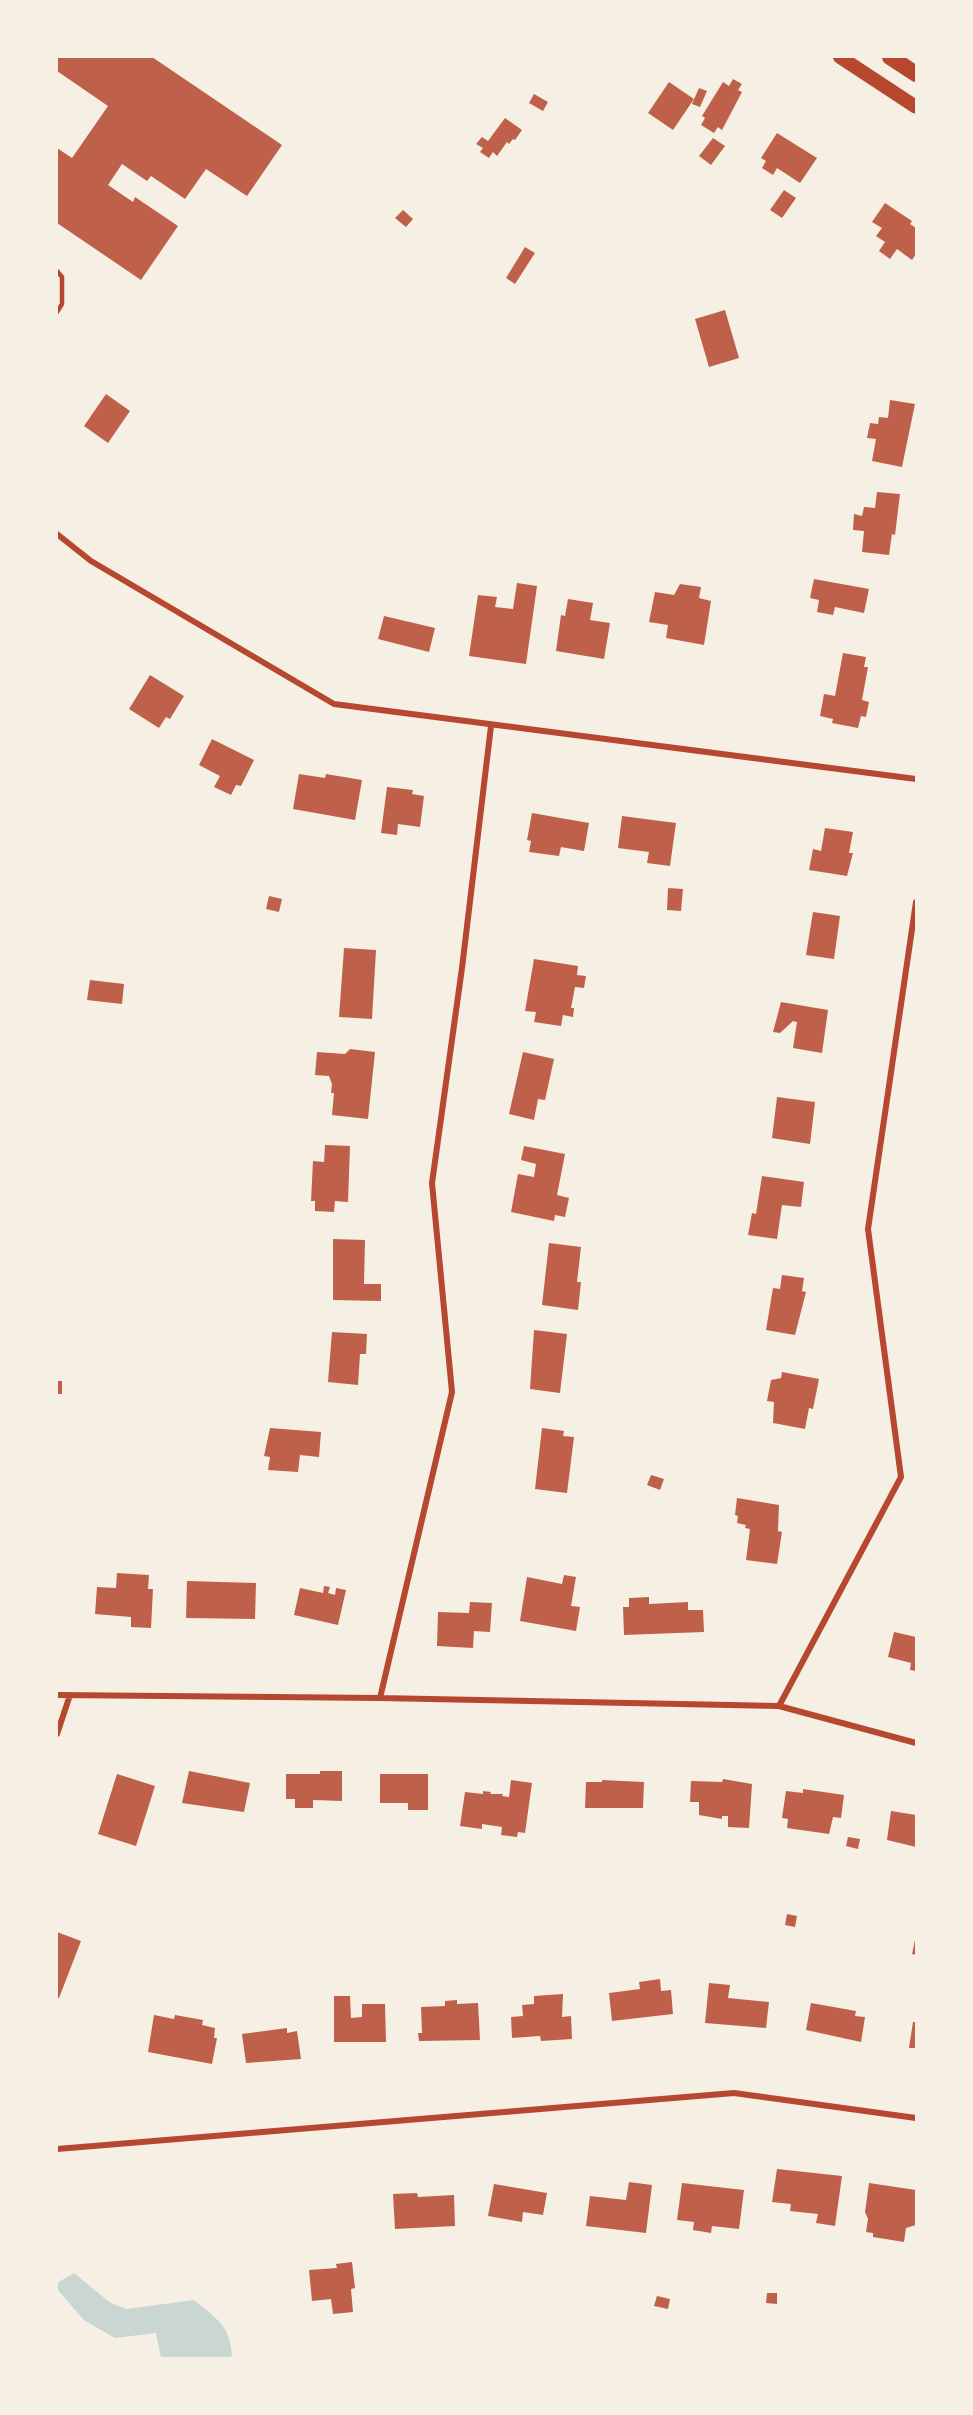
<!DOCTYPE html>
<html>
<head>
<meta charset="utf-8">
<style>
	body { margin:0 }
	#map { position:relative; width:973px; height:2415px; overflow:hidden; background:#f6efe4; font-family:"DM Sans",sans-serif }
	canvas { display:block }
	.frame { position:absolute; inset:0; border:58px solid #f6efe4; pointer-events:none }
</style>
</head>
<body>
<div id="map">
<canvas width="973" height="2415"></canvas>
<div class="frame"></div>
</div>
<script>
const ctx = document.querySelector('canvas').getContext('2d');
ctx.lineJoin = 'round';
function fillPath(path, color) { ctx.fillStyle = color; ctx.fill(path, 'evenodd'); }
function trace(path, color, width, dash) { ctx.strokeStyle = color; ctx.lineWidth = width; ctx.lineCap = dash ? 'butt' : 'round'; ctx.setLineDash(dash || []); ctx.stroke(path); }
const water = new Path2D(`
	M74 2273 119 2310 194 2300C217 2319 231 2326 232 2358H161L156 2333 115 2338 84 2320 57 2289V2283Z`);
const stream = new Path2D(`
	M108 2305 129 2313`);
const building = new Path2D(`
	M57 57H152L282 145 247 196 206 169 185 199 151 176 147 181 122 164 108 185 133 202 135 197 178 226 141 280 57 223V148L72 158 108 106 57 71Z
	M733 79 742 84 738 90 742 92 722 130 718 127 714 133 701 125 705 118 702 116 723 82 729 86Z
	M669 82 694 99 673 130 648 113Z
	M699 88 707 91 700 107 692 104Z
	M534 94 548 102 543 111 529 103Z
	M505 118 522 130 515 140 513 139 509 144 507 142 497 156 493 152 489 158 480 152 483 148 476 144 482 137 488 141Z
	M777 133 817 158 800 183 777 168 773 175 762 168 766 161 761 158Z
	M713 138 725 146 711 165 699 156Z
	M784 190 796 198 782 218 770 210Z
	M885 203 912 221 910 224 916 228V254L912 260 897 249 890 259 879 251 885 242 876 236 882 228 872 222Z
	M403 210 413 219 406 227 395 218Z
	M525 247 535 253 515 284 506 278Z
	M725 310 739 358 709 367 695 319Z
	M106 394 130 411 108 443 84 426Z
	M890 400 915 404 902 467 872 461 876 439 867 438 870 423 878 424 879 417 888 418Z
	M877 492 900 494 895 535 892 534 889 555 862 552 864 531 853 530 854 514 862 516 864 507 875 508Z
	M814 579 869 589 864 613 835 607 833 615 817 612 819 600 810 598Z
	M517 583 537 586 526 664 469 656 478 595 497 597 495 607 513 609Z
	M680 584 701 587 699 598 711 601 704 645 666 638 668 625 649 622 655 592 674 595Z
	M568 599 593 603 590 620 610 623 604 659 556 651 561 615 565 616Z
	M384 616 435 628 429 652 378 639Z
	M843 653 866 657 864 667H868L862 700 869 702 866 717 861 716 858 728 832 723 833 719 820 716 824 694 835 696Z
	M150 675 184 696 170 719 166 717 159 728 129 709Z
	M212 739 254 760 241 786 236 785 231 795 214 787 220 776 199 765Z
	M299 774 325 778 326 774 362 780 355 820 293 809Z
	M387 787 413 790 412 794 424 796 420 827 398 824 397 835 381 833Z
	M532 813 589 823 584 851 561 847 559 856 529 852 531 841 527 840Z
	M622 816 676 823 670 866 647 863 649 852 618 848Z
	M825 828 853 832 849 853H853L847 876 809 870 813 849 821 851Z
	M668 888 683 889 681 911 667 910Z
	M269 896 282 899 279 912 266 909Z
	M813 912 840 916 834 959 806 955Z
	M344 948 376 950 372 1019 339 1017Z
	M534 959 578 966 577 975 586 976 584 988 575 987 571 1008H574L573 1017 563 1015 561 1026 534 1022 536 1012 525 1011Z
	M90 980 124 984 122 1004 87 1000Z
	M781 1002 828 1010 822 1053 793 1048 797 1022 793 1021 780 1033 773 1032Z
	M350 1049 375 1052 368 1119 332 1115 334 1093H331L332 1084 329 1076 315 1075 317 1052 345 1054Z
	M523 1052 554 1059 545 1100 538 1099 534 1120 509 1114Z
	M777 1097 815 1102 810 1144 772 1138Z
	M325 1145 350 1146 348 1202 335 1201 334 1212 315 1211V1201H311L313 1161 324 1162Z
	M524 1146 565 1154 557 1195 569 1198 565 1217 555 1215 554 1221 511 1212 518 1174 534 1177 536 1164 521 1160Z
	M762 1176 804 1182 801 1207 782 1205 777 1239 748 1235 752 1213 756 1214Z
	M333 1239 365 1240 364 1284H381V1301L333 1300Z
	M549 1243 581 1247 577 1282H581L578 1310 542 1305Z
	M782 1275 804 1278 802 1291 806 1292 795 1335 766 1330 773 1288 780 1289Z
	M534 1330 567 1334 560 1393 530 1389Z
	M332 1332 367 1334 366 1354H360L358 1385 328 1382Z
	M782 1372 819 1379 813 1409 809 1408 805 1429 773 1423 774 1402 767 1401 771 1380 781 1378Z
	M57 1381H62V1394H57Z
	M270 1428 321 1432 319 1457 300 1455 298 1472 268 1470 270 1457 264 1456Z
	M542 1428 564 1431 563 1436 574 1437 567 1493 535 1489Z
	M651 1475 664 1479 660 1490 647 1485Z
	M737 1498 779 1505 778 1531 782 1532 777 1564 746 1560 750 1529 745 1528 746 1525 737 1523 738 1516 735 1515Z
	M117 1573 149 1575 148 1589H153L151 1628 131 1627V1617L95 1614 97 1587 116 1588Z
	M564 1575 576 1577 571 1606 580 1607 576 1631 520 1621 527 1577 562 1584Z
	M187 1581 256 1583 255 1619 186 1618Z
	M324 1586 330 1587 328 1593 335 1595 336 1588 346 1590 338 1625 294 1615 300 1588 323 1593Z
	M649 1597V1604L688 1602V1610H703L704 1632 624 1635 623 1607H629V1598Z
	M470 1602 492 1603 490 1632 474 1631 473 1648 437 1646 438 1612 469 1613Z
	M894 1632 916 1637V1671L910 1670 911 1663 888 1657Z
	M189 1771 250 1783 244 1812 182 1803Z
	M320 1771H342V1801L313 1800V1808H295V1799H286V1774H320Z
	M117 1774 155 1786 136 1846 98 1834Z
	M380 1774H428V1810H408V1803H380Z
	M723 1779 752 1784 749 1828 728 1827V1816H722V1819L699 1815V1802H690L691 1781 722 1782Z
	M511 1780 532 1783 525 1833 518 1832 517 1837 501 1835 502 1827 482 1824V1829L460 1826 465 1792 483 1794V1791L491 1792 490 1794H503L502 1796 509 1797Z
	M602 1780 644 1782 643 1808H585L586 1782H602Z
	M803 1789 844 1795 841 1818 833 1817 829 1834 787 1828 788 1819 782 1818 786 1791 803 1793Z
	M891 1811 916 1815V1847L887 1840Z
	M848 1837 860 1839 858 1849 846 1846Z
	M787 1914 797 1916 795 1927 785 1925Z
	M57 1932 81 1941 59 1998 57 1997Z
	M915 1940H916V1955L912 1954Z
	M660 1979 661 1991 671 1990 673 2014 612 2021 609 1993 640 1989 639 1982Z
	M709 1983 730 1985 728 1998 769 2002 766 2028 705 2023Z
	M563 1994 562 2017 571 2016 572 2039 541 2041 540 2036 512 2038 511 2017 523 2016 522 2005 534 2004V1996Z
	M334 1996H350L351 2018 362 2017V2004H385L386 2042H334Z
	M457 2000V2004L478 2003 480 2040 419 2041 418 2033H422L421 2007 445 2006V2001Z
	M811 2003 856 2011 855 2016 865 2017 861 2042 806 2030Z
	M154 2015 174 2019 175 2015 203 2020 202 2025 215 2028 214 2038H217L212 2064 148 2052Z
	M913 2022H916V2048H909Z
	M287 2028V2033L297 2031 301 2059 246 2063 242 2034Z
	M777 2169 842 2176 835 2226 816 2223 818 2214 790 2211 791 2204 772 2202Z
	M629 2182 652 2185 646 2233 586 2226 590 2196 626 2200Z
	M682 2183 744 2190 739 2229 712 2226 711 2233 693 2230 694 2222 677 2220Z
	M869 2183 916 2190V2225L906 2228 904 2242 873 2237V2233L866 2232 868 2219 865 2212Z
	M494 2184 547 2193 543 2215 523 2212 522 2222 488 2216Z
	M417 2193 418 2197 454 2195 455 2226 395 2229 393 2194Z
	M352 2262 355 2288 351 2289 353 2312 333 2314 331 2299 312 2301 309 2270 337 2268 336 2264Z
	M767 2293H777V2304L766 2303Z
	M657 2296 670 2299 668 2309 654 2306Z`);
const service = new Path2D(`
	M57 271 62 277V304L57 312`);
const minor = new Path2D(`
	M57 534 91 561 334 704 916 779
	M57 1695 380 1698 779 1706 916 1743
	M380 1698 452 1392 432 1183 462 968 491 726
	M779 1706 901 1477 868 1229 916 902
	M57 1734 70 1695
	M57 2149 734 2093 916 2118`);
const primary = new Path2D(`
	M840 57 916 107`);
const motorway = new Path2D(`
	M890 57 916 74`);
fillPath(water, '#c9d6d2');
trace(stream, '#c9d6d2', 6);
fillPath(building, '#bf614a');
trace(service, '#b5482f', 4.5);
trace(minor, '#b5482f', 6);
trace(primary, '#b5482f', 14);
trace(motorway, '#b5482f', 16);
</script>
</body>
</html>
